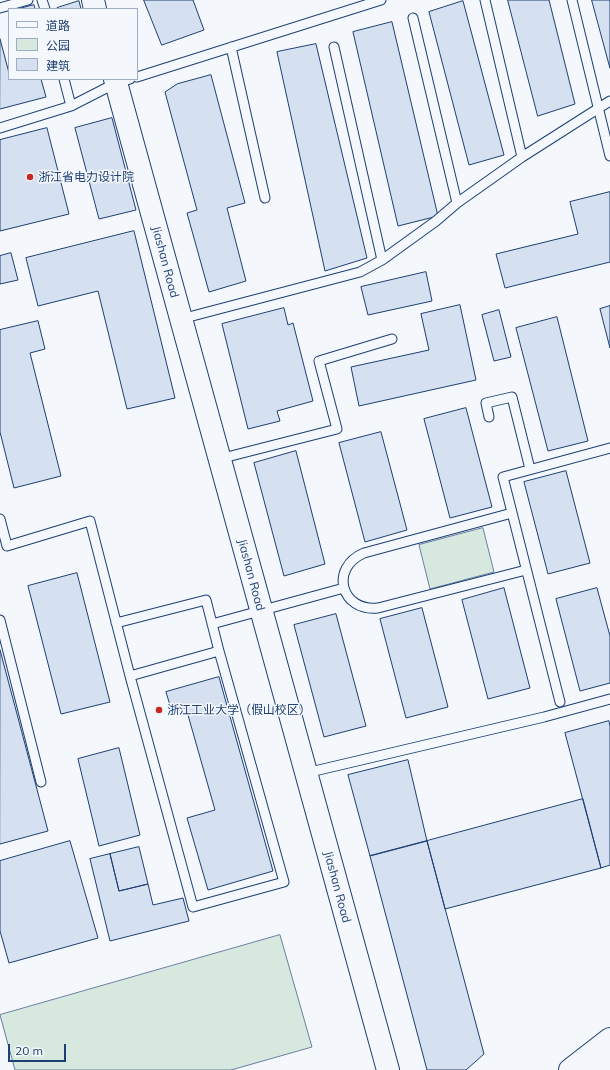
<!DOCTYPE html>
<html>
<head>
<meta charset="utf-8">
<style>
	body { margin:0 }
	#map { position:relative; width:610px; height:1070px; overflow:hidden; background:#f4f7fb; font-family:Mulish,"Noto Sans SC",sans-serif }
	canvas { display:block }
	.legend { position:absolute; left:8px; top:8px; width:130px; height:72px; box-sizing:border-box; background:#f4f7fb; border:1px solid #9eadc5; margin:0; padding:5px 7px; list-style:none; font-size:12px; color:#1d3f73 }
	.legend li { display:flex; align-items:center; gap:8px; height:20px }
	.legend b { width:20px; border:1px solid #9eadc5 }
	.scale { position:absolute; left:8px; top:1044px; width:58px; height:18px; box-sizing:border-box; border:2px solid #1d3f73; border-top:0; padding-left:5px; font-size:12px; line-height:14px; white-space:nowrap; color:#1d3f73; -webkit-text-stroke:3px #f4f7fb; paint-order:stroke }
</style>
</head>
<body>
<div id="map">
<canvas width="610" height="1070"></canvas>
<ul class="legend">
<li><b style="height:5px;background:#f4f7fb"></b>道路</li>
<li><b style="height:11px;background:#d7e8df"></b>公园</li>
<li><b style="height:11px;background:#d5e0f0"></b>建筑</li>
</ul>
<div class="scale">20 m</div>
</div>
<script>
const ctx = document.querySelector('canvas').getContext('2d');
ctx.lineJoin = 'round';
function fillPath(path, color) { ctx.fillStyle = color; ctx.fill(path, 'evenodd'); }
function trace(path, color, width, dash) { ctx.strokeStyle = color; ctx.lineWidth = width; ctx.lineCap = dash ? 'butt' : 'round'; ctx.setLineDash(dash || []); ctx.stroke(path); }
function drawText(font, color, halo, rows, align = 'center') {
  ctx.font = font + ' Mulish,"Noto Sans SC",sans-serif'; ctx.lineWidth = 3; ctx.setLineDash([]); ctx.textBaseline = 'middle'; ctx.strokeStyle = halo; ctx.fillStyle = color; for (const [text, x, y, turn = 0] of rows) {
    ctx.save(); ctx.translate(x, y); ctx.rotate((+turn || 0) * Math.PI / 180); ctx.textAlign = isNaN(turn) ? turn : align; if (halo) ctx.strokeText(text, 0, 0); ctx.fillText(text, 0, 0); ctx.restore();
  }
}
const green = new Path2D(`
	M483 528 494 572 430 589 419 545Z
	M280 935 312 1047 231 1070H15L0 1015Z`);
const building = new Path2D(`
	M144 0H193L204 30 162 45Z
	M508 0H549L575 104 538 116Z
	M592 0H610V68Z
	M79 1 81 9H57V8Z
	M463 1 504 155 469 165 429 12Z
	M34 5 35 9H18Z
	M392 22 438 216 398 226 353 32Z
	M0 39 9 73V79H41L46 97 0 109Z
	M316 44 367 258 325 271 277 52Z
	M211 75 245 203 227 208 246 281 209 292 187 213 197 210 165 92 177 84Z
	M112 118 136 210 99 219 75 128Z
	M47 128 69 214 0 231V140Z
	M610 192V262L505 288 496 254 578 234 570 202Z
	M134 231 175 398 127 409 98 291 38 306 26 258Z
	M11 253 18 280 0 284V256Z
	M426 272 432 301 368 315 361 287Z
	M460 305 476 380 359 406 351 367 429 350 421 314Z
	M610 306V348L600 309Z
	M284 308 288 325 293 323 313 401 277 411 280 421 248 429 222 324Z
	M499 310 511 357 494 361 482 315Z
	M557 317 588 441 548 451 516 328Z
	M38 321 45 349 30 353 61 476 14 488 0 432V330Z
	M466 408 492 507 450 518 424 419Z
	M381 432 407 530 365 542 339 443Z
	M296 451 325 564 284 576 254 463Z
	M566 471 590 563 548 574 524 482Z
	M77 573 110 702 61 714 28 586Z
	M504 588 530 688 488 699 462 600Z
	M597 588 610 636V683L580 691 556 599Z
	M422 608 448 707 406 718 380 619Z
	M336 614 366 726 324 737 294 625Z
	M0 650 48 831 0 844Z
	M219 677 273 871 208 890 187 818 215 810 186 708 172 712 166 692Z
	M609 721 610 726V865L601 868 565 733Z
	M119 748 140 835 99 846 78 759Z
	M408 760 427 841 370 856 348 775Z
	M583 799 601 868 445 909 427 841Z
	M70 841 98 938 9 963 0 931V861Z
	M427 841 484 1054 466 1070H427L370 856Z
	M139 847 148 884 119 891 110 854Z
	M110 854 119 891 148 884 153 905 183 898 189 921 110 941 90 859Z`);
const service = new Path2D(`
	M42 0 45 9
	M485 0 522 157
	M572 0 610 156
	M0 8 28 0
	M413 18 457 203
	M231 47 265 198
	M334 47 382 260
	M137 77 381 0
	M64 79 71 106
	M0 128 71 106 116 83 130 79
	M181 319 360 272 382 260 436 221 457 203 522 157 610 101
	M489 417 486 403 512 397 530 469
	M219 459 337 429 319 361 392 339
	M512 513 364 553C329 568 341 612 378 608L526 570
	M0 519 7 546 90 521 130 676 193 907 284 882 219 651
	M0 620 41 782
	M116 623 206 600 219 651 130 676
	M212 624 344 588
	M560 702 503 477 610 448
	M306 773 544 717 610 699`);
const tertiary = new Path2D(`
	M93 0 95 9
	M115 79 388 1070`);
const primary = new Path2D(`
	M570 1070 610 1039`);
const trunk = new Path2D(`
	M596 1070 610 1059`);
const markers = [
	[30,177,4,"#c62828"],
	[159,710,4,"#c62828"]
];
const poiNames = [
	["浙江省电力设计院",38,177],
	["浙江工业大学（假山校区）",167,710]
];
const streetNames = [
	["Jiashan Road",165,262,75],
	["Jiashan Road",251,575,75],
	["Jiashan Road",337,887,75]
];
fillPath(green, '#d7e8df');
trace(green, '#687fa3', 1);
fillPath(building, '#d5e0f0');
trace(building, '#1d3f73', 1);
trace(service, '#1d3f73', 11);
trace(tertiary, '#1d3f73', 24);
trace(primary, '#1d3f73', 24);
trace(trunk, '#1d3f73', 24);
trace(service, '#f4f7fb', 9);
trace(tertiary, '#f4f7fb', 22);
trace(primary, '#f4f7fb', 22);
trace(trunk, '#f4f7fb', 22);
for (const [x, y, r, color] of markers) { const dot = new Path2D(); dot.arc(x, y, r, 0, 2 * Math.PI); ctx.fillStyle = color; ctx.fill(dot); trace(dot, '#f4f7fb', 1.5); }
drawText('12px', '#1d3f73', '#f4f7fb', poiNames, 'left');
drawText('12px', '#1d3f73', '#f4f7fb', streetNames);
</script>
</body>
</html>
